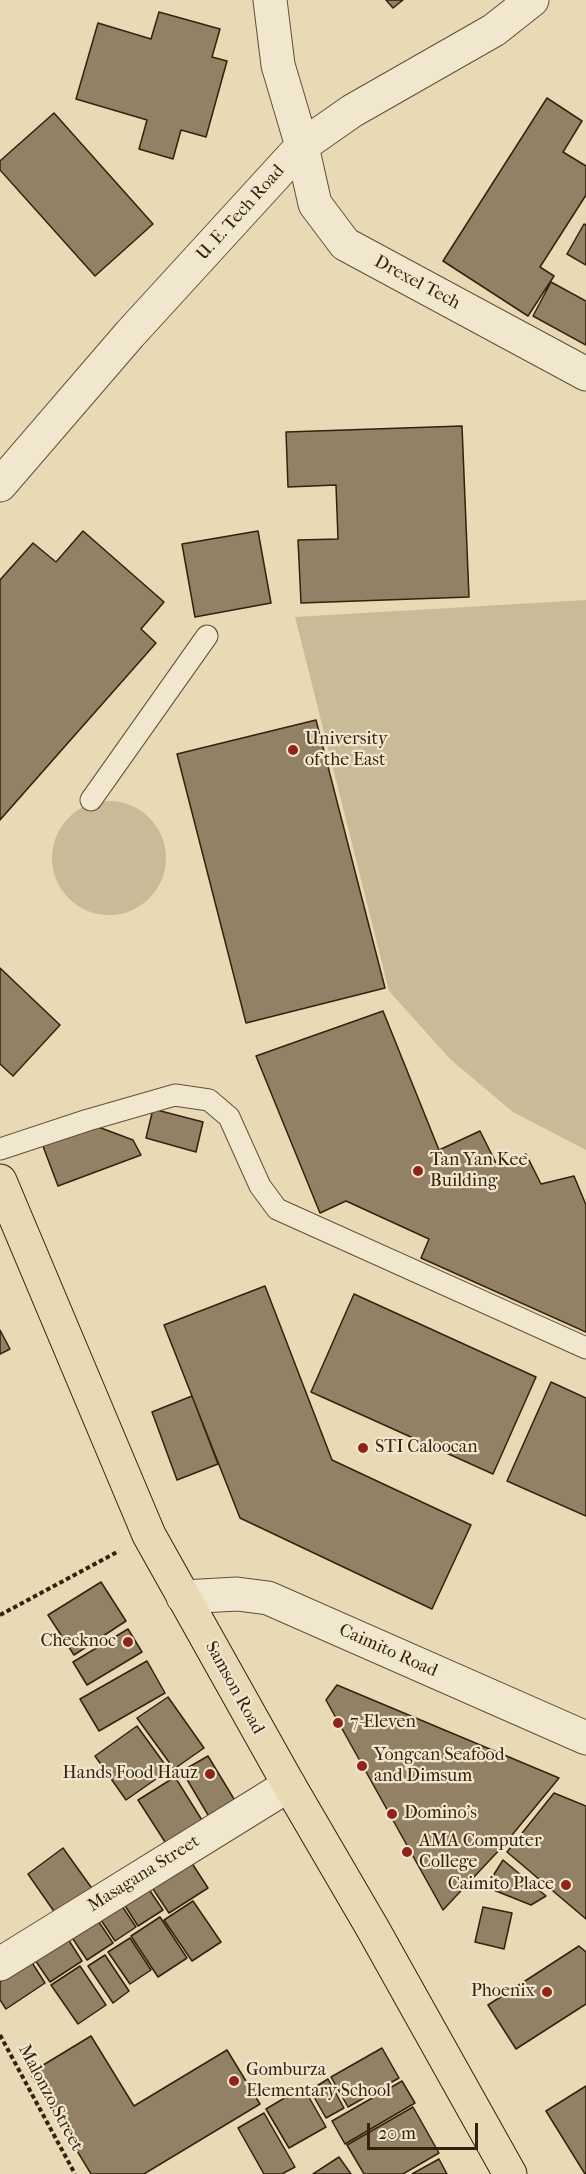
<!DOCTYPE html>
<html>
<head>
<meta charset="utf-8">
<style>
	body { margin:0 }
	#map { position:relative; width:586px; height:2174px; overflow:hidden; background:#e8dab4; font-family:"IM FELL French Canon",serif }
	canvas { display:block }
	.scale { position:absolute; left:367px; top:2123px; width:111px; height:27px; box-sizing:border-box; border:3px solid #35210d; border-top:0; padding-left:8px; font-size:18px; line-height:21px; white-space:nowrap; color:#35210d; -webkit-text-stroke:4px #f0e7ce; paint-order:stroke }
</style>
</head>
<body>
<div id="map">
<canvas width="586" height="2174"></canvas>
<div class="scale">20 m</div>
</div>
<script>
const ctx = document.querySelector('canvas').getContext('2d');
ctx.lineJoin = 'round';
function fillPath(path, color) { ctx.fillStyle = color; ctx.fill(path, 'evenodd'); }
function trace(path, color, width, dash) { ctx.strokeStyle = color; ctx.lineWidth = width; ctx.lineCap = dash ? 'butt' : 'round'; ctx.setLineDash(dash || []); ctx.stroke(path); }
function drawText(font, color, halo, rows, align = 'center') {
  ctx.font = font + ' "IM FELL French Canon",serif'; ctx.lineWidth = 4.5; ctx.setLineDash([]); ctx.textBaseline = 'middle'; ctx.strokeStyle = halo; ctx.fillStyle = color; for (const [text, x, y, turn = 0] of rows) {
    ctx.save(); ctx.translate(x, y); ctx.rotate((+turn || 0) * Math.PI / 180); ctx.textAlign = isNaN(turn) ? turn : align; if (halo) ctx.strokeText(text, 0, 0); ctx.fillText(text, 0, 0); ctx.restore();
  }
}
const green = new Path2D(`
	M586 600V1150L513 1112 450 1059 389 991 295 617Z
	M52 858a57 57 0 1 1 114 0a57 57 0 1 1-114 0Z`);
const building = new Path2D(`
	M386 0H403L393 8Z
	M159 12 220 29 212 57 227 61 206 137 181 130 173 159 139 149 147 120 76 99 98 23 151 39Z
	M547 98 582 121 563 152 586 166V195L540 267 554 276 528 316 443 261Z
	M54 113 153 224 95 276 0 170V161Z
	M584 224 586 225V265L567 254Z
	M551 282 586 301V345L533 316Z
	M462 426 469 597 301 603 298 540 338 539 336 485 288 487 286 432Z
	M83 531 164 602 141 629 156 643 0 820V580L33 543 56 562Z
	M258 531 271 603 195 617 182 544Z
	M316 720 385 988 246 1023 177 754Z
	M0 968 60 1025 13 1076 0 1064Z
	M383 1011 439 1150 480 1131 497 1165 526 1154 541 1184 574 1176 586 1205V1332L421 1258 429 1239 346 1201 320 1213 256 1056Z
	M153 1109 203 1122 196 1152 146 1138Z
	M85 1122 133 1140 141 1155 58 1186 41 1141Z
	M265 1286 332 1460 471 1525 432 1609 240 1518 164 1325Z
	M354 1294 536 1377 493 1474 311 1392Z
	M0 1330 10 1349 0 1354Z
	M551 1382 586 1398V1516L507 1481Z
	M192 1396 218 1464 177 1480 152 1412Z
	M101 1582 126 1621 74 1655 48 1615Z
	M128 1629 142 1652 87 1685 73 1662Z
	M147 1661 165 1693 99 1731 80 1699Z
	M337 1685 559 1778 503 1846 443 1910 326 1700Z
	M168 1697 204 1748 174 1769 137 1718Z
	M137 1726 169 1770 126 1800 95 1756Z
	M208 1756 237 1804 211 1820 182 1771Z
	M175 1777 205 1825 169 1848 138 1800Z
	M554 1793 586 1806V1919L507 1852Z
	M63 1848 96 1894 60 1920 28 1874Z
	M186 1854 208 1888 169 1913 147 1880Z
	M503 1860 546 1896 531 1905 486 1887Z
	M146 1885 163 1910 138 1926 122 1901Z
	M193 1901 221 1942 192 1961 164 1920Z
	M120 1903 136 1927 115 1941 99 1917Z
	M483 1907 512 1913 504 1949 475 1942Z
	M160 1917 187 1958 158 1977 131 1936Z
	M97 1919 113 1943 87 1960 71 1936Z
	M130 1938 151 1970 130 1984 108 1952Z
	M68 1939 82 1961 50 1982 35 1960Z
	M579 1946 586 1952V2004L516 2049 488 2005Z
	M105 1955 129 1991 113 2003 88 1966Z
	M31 1961 45 1983 6 2009 0 2000V1982Z
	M80 1966 106 2005 78 2024 51 1985Z
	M91 2036 134 2106 227 2050 260 2104 144 2174H91L30 2073Z
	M382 2048 399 2078 348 2107 331 2077Z
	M328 2079 344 2108 326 2118 310 2090Z
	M402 2081 415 2103 345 2144 332 2121Z
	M586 2086V2174H585L546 2111Z
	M303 2087 326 2127 289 2148 266 2109Z
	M413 2107 439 2153 403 2174H364L347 2145Z
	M264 2113 295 2167 282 2174H264L238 2128Z
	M339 2157 351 2174H313Z
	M439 2159 447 2174H412Z`);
const path = new Path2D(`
	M0 1615 119 1551
	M0 2035 75 2174`);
const service = new Path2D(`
	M91 800 207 636
	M0 1149 88 1120 175 1095 209 1100 229 1117 260 1186 277 1209 586 1348`);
const minor = new Path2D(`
	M270 0 278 65 302 146 315 204 345 244 586 374
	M0 485 130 334 302 146 352 111 494 30 532 0
	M183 1597 237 1594 268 1598 586 1738
	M0 1964 289 1785`);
const trunk = new Path2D(`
	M0 1181 149 1535 289 1785 373 1929 510 2174`);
const markers = [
	[293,750,6,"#8f2418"],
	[418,1171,6,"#8f2418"],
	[363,1448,6,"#8f2418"],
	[128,1642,6,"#8f2418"],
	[338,1723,6,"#8f2418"],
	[362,1766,6,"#8f2418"],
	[210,1774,6,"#8f2418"],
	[392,1814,6,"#8f2418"],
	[407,1852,6,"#8f2418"],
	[566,1885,6,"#8f2418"],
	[547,1992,6,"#8f2418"],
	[234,2081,6,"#8f2418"]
];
const streetNames = [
	["U. E. Tech Road",241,213,-48],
	["Drexel Tech",417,283,28],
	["Caimito Road",388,1651,24],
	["Samson Road",234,1688,61],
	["Masagana Street",144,1874,-32],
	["Malonzo Street",50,2098,62]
];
const poiNames = [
	["University",305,740],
	["of the East",305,761],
	["Tan Yan Kee",430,1161],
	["Building",430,1182],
	["STI Caloocan",375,1448],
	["Checknoc",116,1642,"right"],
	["7-Eleven",350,1723],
	["Yongcan Seafood",374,1756],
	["and Dimsum",374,1777],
	["Hands Food Hauz",198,1774,"right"],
	["Domino's",404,1814],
	["AMA Computer",419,1842],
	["College",419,1863],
	["Caimito Place",554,1885,"right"],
	["Phoenix",535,1992,"right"],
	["Gomburza",246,2071],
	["Elementary School",246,2092]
];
fillPath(green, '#cabb98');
fillPath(building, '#928164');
trace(building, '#35210d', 1.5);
trace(service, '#624f37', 23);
trace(minor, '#624f37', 35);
trace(trunk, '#35210d', 35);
trace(path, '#35210d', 4, [4.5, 3]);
trace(service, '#f0e7ce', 21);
trace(minor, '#f0e7ce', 33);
trace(trunk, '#e8dab4', 33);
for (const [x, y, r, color] of markers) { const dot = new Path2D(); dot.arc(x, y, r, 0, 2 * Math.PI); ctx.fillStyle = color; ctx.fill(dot); trace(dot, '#f0e7ce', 2); }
drawText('18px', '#35210d', '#f0e7ce', streetNames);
drawText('18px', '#35210d', '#f0e7ce', poiNames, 'left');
</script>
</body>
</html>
